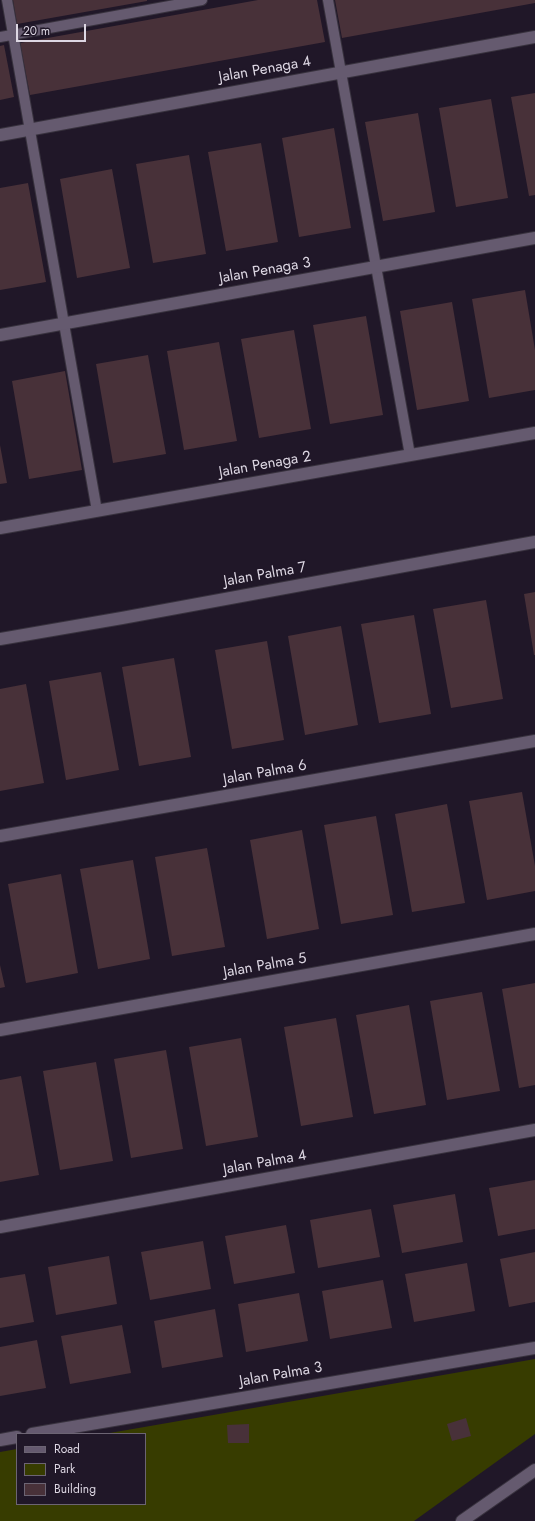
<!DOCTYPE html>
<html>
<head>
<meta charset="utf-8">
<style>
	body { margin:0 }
	#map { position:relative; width:535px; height:1521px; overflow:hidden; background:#201728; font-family:Jost,sans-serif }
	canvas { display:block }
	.legend { position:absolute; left:16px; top:1433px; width:130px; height:72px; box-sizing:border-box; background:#201728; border:1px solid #6c6473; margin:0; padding:5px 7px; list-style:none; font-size:12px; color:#ddd7e3 }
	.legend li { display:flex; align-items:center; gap:8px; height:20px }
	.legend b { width:20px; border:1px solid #6c6473 }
	.scale { position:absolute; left:16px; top:24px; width:70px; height:18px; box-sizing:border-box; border:2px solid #ddd7e3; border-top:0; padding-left:5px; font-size:12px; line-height:14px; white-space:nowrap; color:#ddd7e3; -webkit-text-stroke:3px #201728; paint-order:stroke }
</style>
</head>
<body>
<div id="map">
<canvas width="535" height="1521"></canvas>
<ul class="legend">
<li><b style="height:5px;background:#655a6f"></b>Road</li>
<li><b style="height:11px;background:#373c00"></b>Park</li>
<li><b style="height:11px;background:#483139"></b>Building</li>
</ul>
<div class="scale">20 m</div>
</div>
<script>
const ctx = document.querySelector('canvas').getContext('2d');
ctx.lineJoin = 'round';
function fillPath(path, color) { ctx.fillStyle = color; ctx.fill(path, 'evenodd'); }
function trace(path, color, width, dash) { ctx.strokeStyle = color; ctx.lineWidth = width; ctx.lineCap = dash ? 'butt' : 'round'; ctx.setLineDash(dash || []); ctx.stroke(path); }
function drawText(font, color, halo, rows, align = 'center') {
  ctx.font = font + ' Jost,sans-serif'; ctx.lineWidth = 3; ctx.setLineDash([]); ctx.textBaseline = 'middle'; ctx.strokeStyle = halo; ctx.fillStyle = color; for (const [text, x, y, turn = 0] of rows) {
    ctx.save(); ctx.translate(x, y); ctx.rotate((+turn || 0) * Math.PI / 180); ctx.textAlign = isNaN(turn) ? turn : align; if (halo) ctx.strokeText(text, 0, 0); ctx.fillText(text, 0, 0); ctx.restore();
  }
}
const green = new Path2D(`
	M535 1359V1434L414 1521H0V1452L17 1449V1504H145V1434H104Z`);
const building = new Path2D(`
	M13 0H147V1L17 24Z
	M258 0H317L325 42 30 95 20 43Z
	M335 0H535V3L342 38Z
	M4 45 14 97 0 100V46Z
	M535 93V195L529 196 511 97Z
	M491 99 508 198 456 207 439 108Z
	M418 113 435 212 383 221 365 122Z
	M334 128 351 228 299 237 282 138Z
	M261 143 278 242 226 251 208 152Z
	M189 155 206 254 153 263 136 164Z
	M112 169 130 268 77 278 60 179Z
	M28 183 46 282 0 290V188Z
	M525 290 535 350V390L489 398 472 299Z
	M452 302 469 401 417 410 400 311Z
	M366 316 383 415 330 424 313 325Z
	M294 330 311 429 259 438 241 339Z
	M219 342 237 441 184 450 167 351Z
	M148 355 166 454 113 463 96 364Z
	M65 371 82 470 29 479 12 381Z
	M0 445 7 483 0 484Z
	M535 592V655H534L524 594Z
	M486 600 503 699 451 708 433 609Z
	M414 615 431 714 379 723 361 624Z
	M341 626 358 725 305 735 288 636Z
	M267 641 284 740 232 749 215 650Z
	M174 658 191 757 139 766 122 667Z
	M101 672 119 770 66 780 49 681Z
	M26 684 44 783 0 791V689Z
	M522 792 535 866V891L487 900 469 801Z
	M447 804 465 903 412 912 395 814Z
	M376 816 393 915 341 924 324 825Z
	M302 830 319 929 267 939 250 840Z
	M207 848 225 947 172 956 155 857Z
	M133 860 150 959 98 969 80 869Z
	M61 874 78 973 26 983 8 884Z
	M0 965 5 987 0 988Z
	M535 983V1085L519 1088 502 989Z
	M482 992 500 1091 447 1100 430 1001Z
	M409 1005 426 1105 374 1114 356 1015Z
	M336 1018 353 1117 301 1126 284 1027Z
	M241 1038 258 1137 206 1146 189 1047Z
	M166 1050 183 1149 131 1158 114 1059Z
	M96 1062 113 1161 60 1170 43 1071Z
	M21 1076 39 1175 0 1182V1080Z
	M535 1180V1229L498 1236 489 1188Z
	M455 1194 463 1242 402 1253 393 1205Z
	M371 1209 380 1257 318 1268 310 1220Z
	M286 1225 295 1273 234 1284 225 1236Z
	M203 1241 211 1289 150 1300 141 1252Z
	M535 1252V1302L509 1307 500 1259Z
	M109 1256 117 1304 56 1315 48 1267Z
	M467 1263 475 1311 414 1322 405 1274Z
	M25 1274 34 1322 0 1328V1278Z
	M383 1280 392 1328 330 1339 322 1291Z
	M299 1293 308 1341 246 1352 238 1304Z
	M215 1309 223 1357 162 1368 154 1321Z
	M122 1325 131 1373 70 1384 61 1336Z
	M37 1340 46 1388 0 1396V1347Z
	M466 1418 471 1436 452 1441 447 1424Z
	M249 1424V1443H228L227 1425Z`);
const lane = new Path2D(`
	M7 0 97 511
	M328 0 410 455
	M0 37 202 0`);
const street = new Path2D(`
	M0 135 535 37
	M0 335 535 238
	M0 528 535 433
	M0 639 122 618 535 542
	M0 836 535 741
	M0 1030 535 934
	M0 1227 535 1130
	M32 1434 535 1348
	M0 1440 17 1437
	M462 1521 535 1470`);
const streetNames = [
	["Jalan Penaga 4",265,70,-10],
	["Jalan Penaga 3",265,271,-10],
	["Jalan Penaga 2",265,465,-10],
	["Jalan Palma 7",265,575,-10],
	["Jalan Palma 6",265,773,-10],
	["Jalan Palma 5",265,966,-10],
	["Jalan Palma 4",265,1163,-10],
	["Jalan Palma 3",281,1375,-10]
];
fillPath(green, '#373c00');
fillPath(building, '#483139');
trace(lane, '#38323e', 12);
trace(street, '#38323e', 14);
trace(lane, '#655a6f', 10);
trace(street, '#655a6f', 12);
drawText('15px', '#ddd7e3', '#201728', streetNames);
</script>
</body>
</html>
